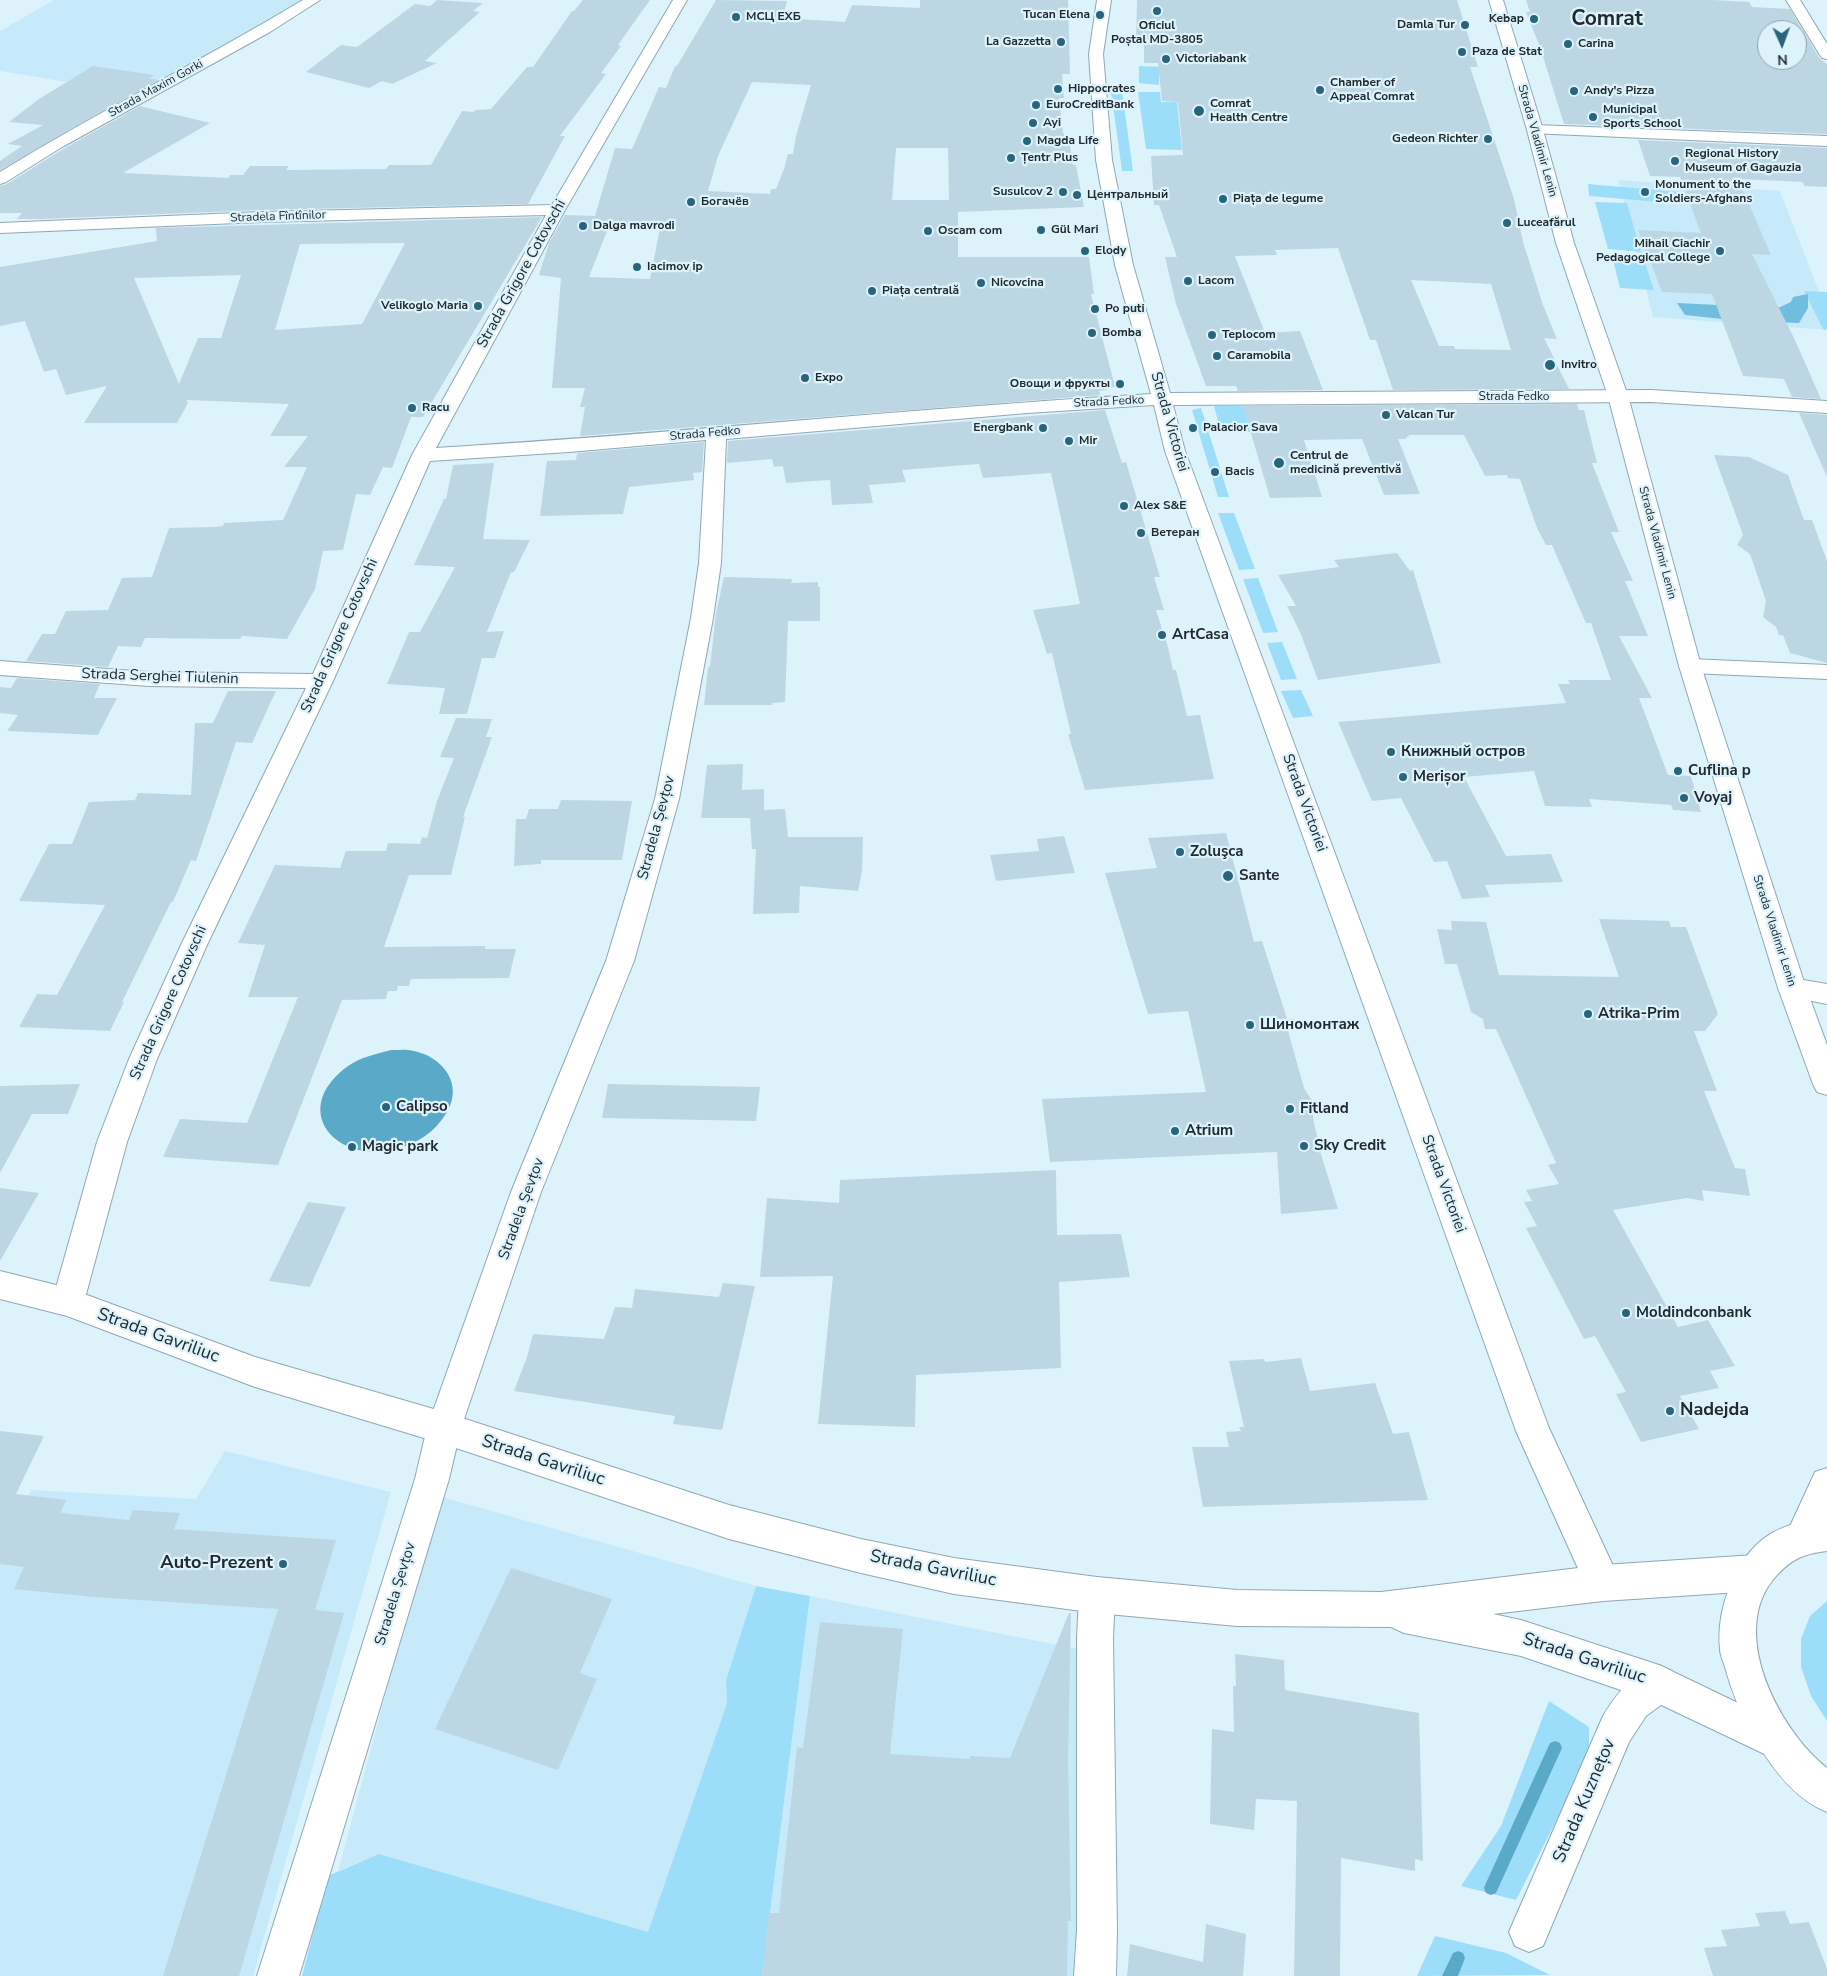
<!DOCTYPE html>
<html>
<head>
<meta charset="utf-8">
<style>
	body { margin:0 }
	#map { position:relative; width:1827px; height:1976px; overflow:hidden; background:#ddf3fc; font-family:"Nunito Sans",sans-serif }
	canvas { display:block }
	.north { position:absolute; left:1757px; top:20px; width:50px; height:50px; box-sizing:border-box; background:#ddf3fc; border:1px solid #92a3aa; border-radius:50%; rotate:178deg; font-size:14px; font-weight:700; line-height:20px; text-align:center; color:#212b2f }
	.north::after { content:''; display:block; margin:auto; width:18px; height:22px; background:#28657c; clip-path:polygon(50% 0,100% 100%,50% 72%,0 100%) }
</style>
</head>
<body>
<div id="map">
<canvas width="1827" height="1976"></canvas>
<div class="north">N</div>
</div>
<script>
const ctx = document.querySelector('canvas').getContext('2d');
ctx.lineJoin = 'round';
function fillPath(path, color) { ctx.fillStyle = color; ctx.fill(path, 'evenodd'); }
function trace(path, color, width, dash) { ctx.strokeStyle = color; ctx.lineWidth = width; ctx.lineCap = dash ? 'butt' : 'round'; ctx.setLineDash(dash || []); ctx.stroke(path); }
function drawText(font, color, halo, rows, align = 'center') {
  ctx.font = font + ' "Nunito Sans",sans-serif'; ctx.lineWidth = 4.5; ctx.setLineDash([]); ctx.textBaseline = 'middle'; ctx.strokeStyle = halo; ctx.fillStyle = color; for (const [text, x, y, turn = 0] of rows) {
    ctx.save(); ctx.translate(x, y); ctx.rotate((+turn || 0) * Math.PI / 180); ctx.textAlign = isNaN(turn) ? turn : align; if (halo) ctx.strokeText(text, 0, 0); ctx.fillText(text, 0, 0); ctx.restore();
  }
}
const built = new Path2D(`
	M54 0H306L141 94 0 71V31Z
	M1618 180 1780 191 1827 312V330L1653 317Z
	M225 1451 391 1492 253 1976H0V1514L21 1515 31 1490 196 1499Z
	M439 1496 756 1586 726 1680 727 1703 648 1933 379 1854 338 1871Z
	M810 1596 1083 1650 1077 1976H762Z`);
const green = new Path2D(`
	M1139 66 1163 67 1159 71V85L1139 83Z
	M1111 91H1122L1133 171H1122Z
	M1138 92H1160L1161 102H1177L1182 150 1146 149Z
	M1588 184 1679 192 1682 204 1589 196Z
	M1595 202 1627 203 1641 252 1608 249Z
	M1613 260 1645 263 1654 290 1620 288Z
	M1804 291 1827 292V330L1823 329Z
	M1214 406H1250L1253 416 1247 419 1250 432H1221Z
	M1201 408 1229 497H1218L1192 410Z
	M1218 513H1234L1255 569 1239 570Z
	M1258 578 1278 632 1263 633 1243 579Z
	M1282 642 1297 679 1281 680 1267 643Z
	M1301 690 1313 716 1293 718 1281 691Z
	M756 1586 810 1596 762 1976H302L328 1876 379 1854 648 1932 727 1703 726 1680Z
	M1827 1601V1721L1811 1696 1801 1667V1639L1810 1616Z
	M1549 1701 1589 1727V1756L1516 1900 1461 1886 1501 1826Z
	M1435 1936 1506 1953 1550 1975 1417 1976Z`);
const forest = new Path2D(`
	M1808 294V308L1799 323 1741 321 1685 315 1677 303 1778 308 1791 302 1793 297Z`);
const water = new Path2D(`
	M391 1050C398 1050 407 1049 414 1051 439 1056 461 1079 450 1106 441 1126 424 1140 403 1147 339 1169 286 1111 348 1066 361 1057 376 1054 391 1050Z`);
const stream = new Path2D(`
	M1555 1741 1560 1743 1562 1748 1496 1893 1491 1895 1486 1893 1484 1888 1486 1883 1550 1743Z
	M1458 1951 1463 1953 1465 1958 1458 1976H1442L1453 1953Z`);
const building = new Path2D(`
	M437 0 483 3 473 11 480 12 425 61 437 63 392 84 382 81 369 88 306 72 341 45 357 47 415 4 430 6Z
	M583 0H650L618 45 621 46 601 73 606 74 560 136H565L528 204 262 210 41 219H17L22 213H0V186L7 184 63 149 140 106 210 123 123 173 228 178 230 175H243L250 166H289L286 170 386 169 389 165H431L462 111 473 112 476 110 491 109 527 67H533L572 11H574Z
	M716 0 787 1 783 18 845 22 852 5 920 8V0H1068L1070 74H1062L1064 98H1059L1063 133 1070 146 1073 165H1076L1084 207 958 212V257H1089L1094 294H1091L1115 387H1106L1107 390 1099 391 1101 395 580 436 585 407H580L585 388H552L561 278 539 275 549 243 565 215 595 216 615 148 632 149 659 87 666 88 675 66H677ZM752 82 811 85 796 136 793 154H788L784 169 776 189H771L770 194 708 191 718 156ZM896 148H948L949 200H892ZM609 226 660 228 650 279 589 277Z
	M1137 0H1457L1478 67H1470L1514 199 1523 242 1543 305 1557 339 1544 338 1569 389 1393 390 1376 340H1370L1338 248 1275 250 1277 255 1235 256 1265 333 1300 331 1323 390 1238 391 1236 386H1206L1176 304 1165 257H1177L1159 205H1154L1151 156 1183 155 1178 102 1162 101 1158 63H1144V42H1136ZM1411 280 1491 284 1511 350 1455 349 1454 346H1439Z
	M1526 0H1713L1749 2 1752 7 1790 9 1820 59 1827 64V134L1564 124 1540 47 1526 12H1530ZM1767 30H1797V60H1767Z
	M93 66 154 75 149 78 158 80 0 170V161L22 146 8 144 43 125 9 122 39 99Z
	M1638 140 1827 148V187L1804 186 1803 182 1738 179 1771 255 1752 254 1795 340 1821 399 1792 397 1784 379 1743 376 1712 294 1662 292 1638 230 1701 233 1680 177 1650 176Z
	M542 217 423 417H411L392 468 383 467 370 495 356 494 343 550 323 551 315 589 287 639 242 636 240 639 145 638 141 647 118 646 108 667 26 661 42 634H55L66 611 108 610 122 578 152 577 169 528 214 527 223 526 224 523 283 520 307 467H284L308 436H270L289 404 186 400 188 403 177 423H84L107 386 66 395 56 369 44 372 25 321 0 326V267L157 241 156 228ZM405 243 362 324 275 330 300 244ZM241 275 221 338H198L179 384 134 278Z
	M1577 404 1579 410H1584L1597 463H1592L1619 532H1611L1633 581H1625L1648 636H1619L1652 698H1639L1668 775 1691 776 1701 812 1673 810 1671 805 1589 799 1592 807 1545 806 1534 771 1464 777 1506 856 1551 854 1563 882 1485 885 1490 897 1462 899 1447 861 1434 862 1401 798 1372 801 1338 722 1566 703 1558 684H1570L1568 680H1611L1591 623H1586L1552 545H1546L1537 528 1520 479 1508 478 1507 475 1485 476 1464 435H1408L1409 437H1406V439H1398L1420 494 1384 495 1362 439 1304 440 1322 497 1270 498 1243 406Z
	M1105 410 1122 463 1126 462 1160 577H1154L1164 610H1156L1168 647 1173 670H1176L1187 716 1200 715 1214 779 1085 790 1068 734H1071L1052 653 1047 654 1033 610 1080 604 1051 473 983 478 979 464 902 470 906 482 869 485 873 503 832 505 830 480 786 483 783 466 774 467 772 459 727 463 728 441Z
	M1799 413 1827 415V477Z
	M704 442 702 472 693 473 694 480 629 487 623 514 540 516 547 461 576 460 577 453Z
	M1714 455 1749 457 1788 475 1804 520H1812L1827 561V663L1790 653 1783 635H1779L1776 627 1763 617 1766 601 1750 554 1737 545 1743 535Z
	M494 463 483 539 530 540 514 572H511L487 632 504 631 495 658H482L467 714H439L445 688 387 684 409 632H420L455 567 414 565 444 499H446L453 465Z
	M1397 553 1410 571 1413 570 1441 663 1318 680 1300 632 1287 606H1296L1278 575 1339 567 1334 560Z
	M724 577 792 579 791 583 818 582V587H820V621H788L785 702 772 703V705H704L708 667H710L716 613Z
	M17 678 100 684 94 698H117L98 735 7 731 18 715 0 713V687L11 688Z
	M228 691H276L252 743 236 742 196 861 191 860 173 902H171L122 1002H124L110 1031 19 1027 37 994 57 995 105 905 19 901 49 844H72L89 802 135 800 138 793 191 795 195 723H213Z
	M456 718 492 719 486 737H492L463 817H465L451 875H409L384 947 485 946V949H516L509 978 411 979 409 986H398L397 991H388L386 999 342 1000 278 1165 163 1157 180 1119 247 1123 298 997H248L265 945 238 943 275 865 340 868 346 851H386L388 843 420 844 422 837 427 838 437 801 454 758 440 757Z
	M743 764 742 790 764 789V810L785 809 788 837H863L862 871 858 891 800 886 799 913 753 914 756 849H752L750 818H701L707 765Z
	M561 800 632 801 622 860H541V864L514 866 516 819H526L529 809H558Z
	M1226 833 1254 942 1262 941 1291 1031H1288L1304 1088 1314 1104 1313 1118 1321 1154 1338 1209 1281 1214 1277 1152 1050 1162 1042 1099 1206 1092 1188 1011 1148 1014 1105 873 1157 868 1148 838Z
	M1064 836 1075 873 996 881 990 855 1039 851 1037 839Z
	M1599 919 1669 921 1671 927H1686L1718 1014 1705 1031H1694L1717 1091H1704L1735 1168 1745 1169 1750 1196 1702 1190 1704 1201 1687 1198 1613 1210 1678 1327 1708 1320 1735 1366 1710 1371 1719 1388 1680 1396 1699 1429 1641 1442 1616 1394 1626 1392 1595 1336 1584 1339 1526 1228 1537 1226 1524 1202 1532 1201 1526 1190 1559 1184 1548 1165 1556 1163 1496 1029H1485L1483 1019 1471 1012 1457 964H1445L1437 929 1452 930 1451 921 1486 922 1499 975 1619 977Z
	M80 1084 68 1114H32L0 1173V1086Z
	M608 1084 760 1087 756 1121 602 1118Z
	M1056 1170 1057 1235 1121 1234 1130 1277 1059 1282 1061 1368 916 1375 915 1427 818 1424 833 1276 760 1277 767 1198 839 1203 840 1180Z
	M0 1188 39 1193 0 1261Z
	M308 1202 346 1207 310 1287 269 1281Z
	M723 1283 755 1286 722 1430 673 1424 675 1416 514 1391 527 1357 533 1334 604 1339 615 1307 632 1308 635 1289 719 1297Z
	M1301 1358 1310 1391 1375 1383 1393 1434 1409 1432 1428 1500 1203 1507 1192 1447H1229L1226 1432 1241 1431 1239 1427H1244L1229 1361 1264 1359 1265 1362Z
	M0 1431 44 1436 16 1494 66 1500 60 1513 129 1520 133 1510 180 1513 174 1529 336 1540 315 1610 344 1613 239 1976H163L278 1609 94 1597 14 1589 24 1567 0 1564Z
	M511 1568 612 1599 580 1673 597 1679 558 1770 435 1729Z
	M1069 1613H1071L1068 1760 1071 1921H1068L1067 1976H762L769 1913H779L797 1747 803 1748 820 1622 903 1629 890 1754 970 1759V1756L1010 1758Z
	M1235 1654 1284 1660 1285 1690 1419 1713 1423 1861 1415 1859V1871L1341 1858 1340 1976H1294L1297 1801 1256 1799 1254 1830 1210 1824 1212 1729 1234 1732 1233 1686H1236Z
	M1785 1911 1790 1924 1809 1922 1827 1969V1976H1713L1704 1948 1727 1946 1721 1930 1760 1926 1755 1913Z
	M1206 1924 1246 1934 1243 1976H1127L1130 1944 1203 1962Z`);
const street = new Path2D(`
	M303 0H320L270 32 62 147 6 182 0 184V172C99 111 204 60 303 0Z
	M673 0H687L565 210 436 448C674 434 912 408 1151 394L1115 265 1096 160 1089 54 1097 0H1111L1103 54 1112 160 1133 265 1170 393 1651 390 1827 401V413L1651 402 1173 405 1185 451 1549 1428 1621 1583 1616 1595 1603 1601 1590 1595 1516 1431 1165 451 1154 405 1027 413 726 439 721 563 713 618 679 799 634 961 541 1192 461 1428 449 1479 299 1976H257L415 1479 427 1428 511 1192 606 961 655 799 691 618 699 563 706 440 569 452 430 461 333 681 207 945 157 1059 127 1142 84 1302 79 1312 68 1316 57 1312 52 1302 97 1142 129 1059 181 945 306 688 149 686 0 675V661L149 672 313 674 412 455 546 215 262 222 0 233V223L262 212 552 205Z
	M1786 0H1800L1827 44V59L1822 58 1820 55Z
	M1535 125 1827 136V146L1530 133 1527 130 1530 127Z
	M1690 659 1827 665V679L1690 673 1682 671 1679 666 1682 661Z
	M1792 978 1827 984V1004L1782 995 1778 988 1782 981Z
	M1097 1577 1110 1582 1115 1595 1113 1638 1117 1930 1116 1976H1074L1077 1930V1638L1079 1595 1084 1582Z
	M1659 1665 1672 1671 1678 1684 1672 1697 1646 1716 1629 1742 1543 1946 1529 1952 1515 1946 1509 1932 1603 1716C1619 1690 1630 1677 1659 1665Z`);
const secondary = new Path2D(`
	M1489 0H1503L1543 130 1574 243 1628 396 1701 666 1806 988 1827 1045V1095L1817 1092 1813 1084 1778 988 1679 666 1608 396 1556 243 1527 130Z
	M0 1271 68 1288 255 1357 444 1412 729 1505 861 1539 954 1558 1097 1577 1237 1590 1381 1592 1603 1565 1755 1555 1768 1561 1773 1573 1768 1585 1755 1591 1603 1601 1493 1614 1521 1620 1659 1665 1790 1728 1796 1741 1790 1754 1777 1760 1653 1701 1521 1656 1404 1633 1391 1627 1237 1626 1097 1613 954 1594 861 1573 729 1539 444 1444 255 1387 67 1316 0 1299Z
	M1827 1468V1523L1815 1549 1803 1554 1791 1549 1785 1537 1815 1472Z`);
const primary = new Path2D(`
	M1827 1517V1551C1804 1554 1793 1558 1777 1575 1726 1629 1778 1729 1827 1768V1812C1794 1799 1771 1767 1754 1737 1741 1714 1732 1693 1725 1667 1723 1661 1720 1655 1720 1649 1716 1612 1733 1563 1763 1539 1781 1525 1805 1520 1827 1517Z`);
const markers = [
	[1157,11,5,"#28657c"],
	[1100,15,5,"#28657c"],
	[736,17,5,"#28657c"],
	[1534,19,5,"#28657c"],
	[1465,25,5,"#28657c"],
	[1061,42,5,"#28657c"],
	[1568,44,5,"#28657c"],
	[1462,52,5,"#28657c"],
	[1166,59,5,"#28657c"],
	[1058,89,5,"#28657c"],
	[1320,90,5,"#28657c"],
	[1574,91,5,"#28657c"],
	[1036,105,5,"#28657c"],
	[1199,111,6,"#28657c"],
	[1593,117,5,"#28657c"],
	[1033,123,5,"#28657c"],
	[1488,139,5,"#28657c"],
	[1027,141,5,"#28657c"],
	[1011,158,5,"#28657c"],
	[1675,161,5,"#28657c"],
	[1063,192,5,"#28657c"],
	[1645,192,5,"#28657c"],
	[1077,195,5,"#28657c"],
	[1223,199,5,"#28657c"],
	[691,202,5,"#28657c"],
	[1507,223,5,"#28657c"],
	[583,226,5,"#28657c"],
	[1041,230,5,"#28657c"],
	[928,231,5,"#28657c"],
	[1085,251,5,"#28657c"],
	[1720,251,5,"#28657c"],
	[637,267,5,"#28657c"],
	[1188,281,5,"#28657c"],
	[981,283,5,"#28657c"],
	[872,291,5,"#28657c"],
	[478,306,5,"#28657c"],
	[1095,309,5,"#28657c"],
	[1092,333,5,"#28657c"],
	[1212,335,5,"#28657c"],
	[1217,356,5,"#28657c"],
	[1550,365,6,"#28657c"],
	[805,378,5,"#28657c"],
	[1120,384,5,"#28657c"],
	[412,408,5,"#28657c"],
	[1386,415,5,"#28657c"],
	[1043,428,5,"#28657c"],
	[1193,428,5,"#28657c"],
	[1069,441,5,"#28657c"],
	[1279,463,6,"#28657c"],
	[1215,472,5,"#28657c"],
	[1124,506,5,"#28657c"],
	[1141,533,5,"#28657c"],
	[1162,635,5,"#28657c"],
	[1391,752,5,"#28657c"],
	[1678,771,5,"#28657c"],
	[1403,777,5,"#28657c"],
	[1684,798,5,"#28657c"],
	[1180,852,5,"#28657c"],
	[1228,876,6,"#28657c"],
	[1588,1014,5,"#28657c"],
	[1250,1025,5,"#28657c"],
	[386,1107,5,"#28657c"],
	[1290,1109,5,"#28657c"],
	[1175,1131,5,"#28657c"],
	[1304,1146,5,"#28657c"],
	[352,1147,5,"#28657c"],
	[1626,1313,5,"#28657c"],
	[1670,1411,5,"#28657c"],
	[283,1564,5,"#28657c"]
];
const farPoinames = [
	["Tucan Elena",1090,15,"right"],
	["МСЦ ЕХБ",746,17],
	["Kebap",1524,19,"right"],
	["Damla Tur",1455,25,"right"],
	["Oficiul",1157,26,"center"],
	["Poștal MD-3805",1157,40,"center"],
	["La Gazzetta",1051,42,"right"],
	["Carina",1578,44],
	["Paza de Stat",1472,52],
	["Victoriabank",1176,59],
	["Chamber of",1330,83],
	["Appeal Comrat",1330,97],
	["Hippocrates",1068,89],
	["Andy's Pizza",1584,91],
	["Comrat",1210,104],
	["Health Centre",1210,118],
	["EuroCreditBank",1046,105],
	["Municipal",1603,110],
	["Sports School",1603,124],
	["Ayi",1043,123],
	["Gedeon Richter",1478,139,"right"],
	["Magda Life",1037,141],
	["Regional History",1685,154],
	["Museum of Gagauzia",1685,168],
	["Țentr Plus",1021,158],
	["Monument to the",1655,185],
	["Soldiers-Afghans",1655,199],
	["Susulcov 2",1053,192,"right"],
	["Центральный",1087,195],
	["Piața de legume",1233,199],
	["Богачёв",701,202],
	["Luceafărul",1517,223],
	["Dalga mavrodi",593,226],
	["Gül Mari",1051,230],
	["Oscam com",938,231],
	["Mihail Ciachir",1710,244,"right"],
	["Pedagogical College",1710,258,"right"],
	["Elody",1095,251],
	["Iacimov ip",647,267],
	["Lacom",1198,281],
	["Nicovcina",991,283],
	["Piața centrală",882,291],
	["Velikoglo Maria",468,306,"right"],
	["Po puti",1105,309],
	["Bomba",1102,333],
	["Teplocom",1222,335],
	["Caramobila",1227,356],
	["Invitro",1561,365],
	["Expo",815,378],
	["Овощи и фрукты",1110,384,"right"],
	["Racu",422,408],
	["Valcan Tur",1396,415],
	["Energbank",1033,428,"right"],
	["Palacior Sava",1203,428],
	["Mir",1079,441],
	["Centrul de",1290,456],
	["medicină preventivă",1290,470],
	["Bacis",1225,472],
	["Alex S&E",1134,506],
	["Ветеран",1151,533]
];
const farStreetnames = [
	["Strada Maxim Gorki",156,89,-29],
	["Strada Vladimir Lenin",1537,141,74],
	["Stradela Fîntînilor",278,217,-2],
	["Strada Fedko",1514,397],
	["Strada Fedko",1109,402,-3],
	["Strada Fedko",705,434,-5],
	["Strada Vladimir Lenin",1657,543,75],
	["Strada Vladimir Lenin",1774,931,72]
];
const streetNames = [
	["Strada Grigore Cotovschi",522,274,-61],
	["Strada Victoriei",1169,422,74],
	["Strada Grigore Cotovschi",340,636,-66],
	["Strada Serghei Tiulenin",160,677,2],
	["Strada Victoriei",1304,803,70],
	["Stradela Șevțov",657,828,-75],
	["Strada Grigore Cotovschi",169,1003,-66],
	["Strada Victoriei",1443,1184,70],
	["Stradela Șevțov",522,1209,-70],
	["Stradela Șevțov",396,1594,-73]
];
const poiNames = [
	["ArtCasa",1172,635],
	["Книжный остров",1401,752],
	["Cuflina p",1688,771],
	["Merișor",1413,777],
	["Voyaj",1694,798],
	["Zoluşca",1190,852],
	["Sante",1239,876],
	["Atrika-Prim",1598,1014],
	["Шиномонтаж",1260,1025],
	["Calipso",396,1107],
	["Fitland",1300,1109],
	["Atrium",1185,1131],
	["Sky Credit",1314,1146],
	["Magic park",362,1147],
	["Moldindconbank",1636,1313]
];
const nearStreetnames = [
	["Strada Gavriliuc",158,1336,20],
	["Strada Gavriliuc",543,1461,18],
	["Strada Gavriliuc",933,1569,11],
	["Strada Gavriliuc",1584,1659,18],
	["Strada Kuznețov",1585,1801,-67]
];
const nearPoinames = [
	["Nadejda",1680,1411],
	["Auto-Prezent",273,1564,"right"]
];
const farTownnames = [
	["Comrat",1607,20]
];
fillPath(built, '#c6eaf9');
fillPath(green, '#9cdef9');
fillPath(forest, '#6fbedd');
fillPath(water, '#5aa9c8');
fillPath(stream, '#5aa9c8');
fillPath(building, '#bcd7e3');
trace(street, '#8ea8b3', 2);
trace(secondary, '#8ea8b3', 2);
trace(primary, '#8ea8b3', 2);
fillPath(street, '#fff');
fillPath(secondary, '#fff');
fillPath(primary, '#fff');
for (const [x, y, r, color] of markers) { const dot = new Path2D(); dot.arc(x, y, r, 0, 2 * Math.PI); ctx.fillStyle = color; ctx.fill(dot); trace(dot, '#ddf3fc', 2); }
drawText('bold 12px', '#212b2f', '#ddf3fc', farPoinames, 'left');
drawText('12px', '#212b2f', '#ddf3fc', farStreetnames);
drawText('15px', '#212b2f', '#ddf3fc', streetNames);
drawText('bold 15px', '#212b2f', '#ddf3fc', poiNames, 'left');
drawText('18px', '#212b2f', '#ddf3fc', nearStreetnames);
drawText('bold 18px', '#212b2f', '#ddf3fc', nearPoinames, 'left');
drawText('bold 21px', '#212b2f', '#ddf3fc', farTownnames);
</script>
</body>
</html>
